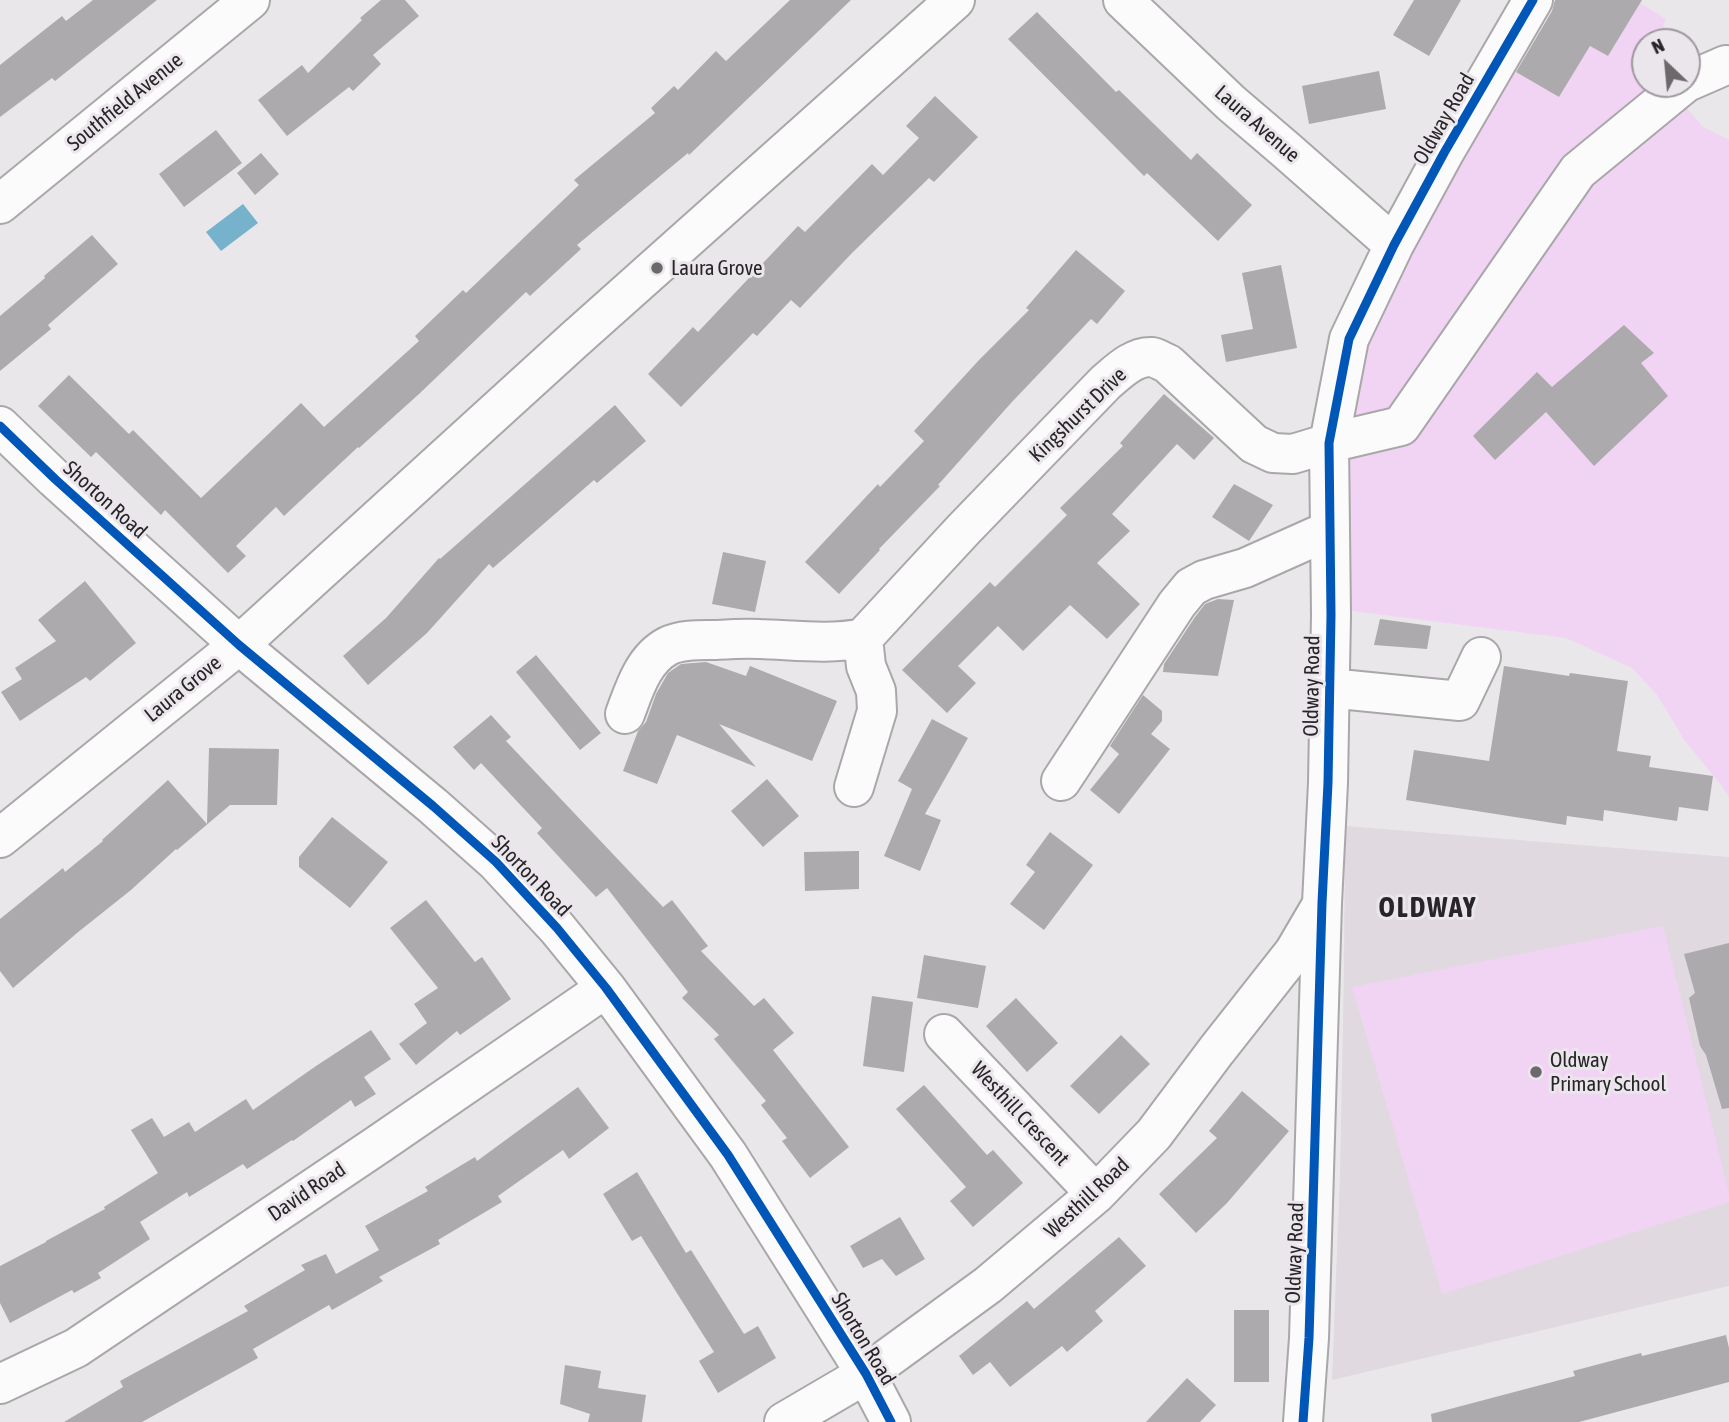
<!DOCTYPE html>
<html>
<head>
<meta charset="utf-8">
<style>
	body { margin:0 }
	#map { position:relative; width:1729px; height:1422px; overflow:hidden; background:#eae7ea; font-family:"Asap Condensed",sans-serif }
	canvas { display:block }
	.north { position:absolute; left:1631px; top:28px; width:70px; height:70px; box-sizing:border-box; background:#ebe6eb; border:2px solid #9d999d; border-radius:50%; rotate:334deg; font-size:19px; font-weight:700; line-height:28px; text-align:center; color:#272527 }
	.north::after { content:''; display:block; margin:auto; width:24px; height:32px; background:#6b696b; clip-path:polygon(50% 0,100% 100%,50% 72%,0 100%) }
</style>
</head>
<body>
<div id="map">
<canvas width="1729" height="1422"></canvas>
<div class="north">N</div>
</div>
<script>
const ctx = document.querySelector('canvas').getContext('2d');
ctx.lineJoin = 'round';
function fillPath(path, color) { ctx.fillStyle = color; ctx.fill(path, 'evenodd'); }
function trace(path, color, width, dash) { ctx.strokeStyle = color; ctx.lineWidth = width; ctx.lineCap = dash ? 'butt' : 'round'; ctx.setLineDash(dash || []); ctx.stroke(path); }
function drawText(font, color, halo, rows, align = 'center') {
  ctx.font = font + ' "Asap Condensed",sans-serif'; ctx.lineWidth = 6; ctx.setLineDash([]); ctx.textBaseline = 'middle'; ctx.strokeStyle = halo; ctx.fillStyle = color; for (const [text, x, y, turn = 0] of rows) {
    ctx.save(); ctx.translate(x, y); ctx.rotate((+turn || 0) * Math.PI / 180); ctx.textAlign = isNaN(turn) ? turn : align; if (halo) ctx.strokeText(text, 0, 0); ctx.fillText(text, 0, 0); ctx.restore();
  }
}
const built = new Path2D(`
	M1345 826 1729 857V1286L1332 1380 1340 1173 1344 970Z`);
const green = new Path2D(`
	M1640 3 1666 19 1663 27 1660 42H1645V84H1666L1703 127 1729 140V797L1722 786 1685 741 1657 695 1632 668 1566 638 1336 609 1354 340 1509 68 1559 97 1590 46 1608 56Z
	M1663 926 1729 1194V1202L1442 1294 1352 987Z`);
const water = new Path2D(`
	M243 204 258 223 221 251 206 232Z`);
const building = new Path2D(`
	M93 0H157L55 81 52 78 0 117V65L62 16 66 21Z
	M381 0H405L419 16 373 55 381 64 353 91 349 87 287 136 258 100 302 65 308 73 362 20 360 18Z
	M790 0H851L689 155 688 153 577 245 581 249 530 296 526 292 419 394 359 448 358 447 284 516 276 507 236 546 246 556 228 573 165 510 161 515 96 452 91 457 38 406 69 375 129 434 133 430 201 498 301 403 324 427 419 341 415 336 463 290 466 293 579 185 574 180 655 113 651 108 674 86 678 90 716 51 726 61Z
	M1414 0H1461L1429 56 1393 35Z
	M1555 0H1642L1608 56 1590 46 1559 97 1516 72 1552 11Z
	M1037 12 1116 92 1119 90 1191 160 1197 153 1252 205 1218 241 1147 173 1144 176 1008 39Z
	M1379 71 1386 109 1309 124 1302 86Z
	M935 96 978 137 934 182 929 178 852 253 800 308 791 300 757 336 753 333 681 407 648 374 693 327 698 332 798 226 805 232 872 164 883 175 919 138 906 126Z
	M216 130 242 163 184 207 159 174Z
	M261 153 279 174 255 195 237 173Z
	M92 235 118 264 48 325 51 329 0 371V316L45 278 44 276Z
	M1076 250 1125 291 1097 324 1091 319 1011 403 938 485 940 486 879 549 880 550 839 594 805 562 878 484 880 487 924 441 914 431 979 360 1029 310 1026 308Z
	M1281 265 1297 348 1226 362 1221 335 1253 329 1242 273Z
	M1624 325 1654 353 1641 363 1668 396 1594 466 1546 412 1495 460 1473 436 1537 372 1552 387Z
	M1164 394 1214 438 1194 460 1177 444 1112 514 1130 531 1097 563 1140 604 1107 639 1070 605 1023 651 998 626 958 666 976 683 947 713 902 670 990 582 995 587 1067 515 1060 508 1123 446 1120 443Z
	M615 405 646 441 597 483 594 480 493 568 489 564 427 633 368 685 343 656 386 618 439 558 440 559Z
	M1234 484 1273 505 1249 541 1212 517Z
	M723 552 766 561 755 612 712 604Z
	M85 581 136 643 90 681 86 677 20 721 1 692 22 679 15 668 56 641 38 620Z
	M1218 599 1234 600 1218 676 1163 672 1164 664 1195 617 1205 604Z
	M1380 619 1431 626 1427 649 1374 645Z
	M536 655 601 733 580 750 516 672Z
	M706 662 746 676 750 666 837 701 812 761 719 724 756 767 677 735 657 784 623 771 638 731 646 722 656 694 668 673 681 664Z
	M1504 666 1569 676 1570 673 1628 681 1617 751 1651 756 1649 767 1713 776 1708 811 1679 807 1677 821 1604 810 1603 821 1567 816 1566 825 1406 800 1414 750 1489 761Z
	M1143 695 1162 711V721L1151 734 1170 749 1119 814 1090 790 1119 754 1110 746Z
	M491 715 511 737 506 741 663 907 672 900 708 946 701 951 754 1006 764 998 794 1033 773 1050 849 1147 810 1178 782 1141 787 1138 761 1105 766 1101 714 1039 719 1035 682 998 688 992 607 888 596 897 537 833 542 828 481 763 474 770 453 747Z
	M932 719 968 738 925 814 941 820 920 871 884 856 912 789 898 781Z
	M209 748 279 749 277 805H230L177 850 176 849 131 890 77 933 13 988 0 971V919L63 868 65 872 103 841 102 840 168 780 207 824Z
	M767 779 799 816 763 847 731 811Z
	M332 817 388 862 350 908 299 867V857Z
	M1050 832 1093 865 1044 930 1010 904 1035 872 1026 865Z
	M859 851V889L805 891 804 852Z
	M426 900 475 962 482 957 511 999 460 1035 457 1031 416 1065 399 1044 427 1023 414 1004 438 988 390 928Z
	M1729 943V1108L1722 1109 1706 1055 1700 1046 1689 998 1695 993 1684 954Z
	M924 955 986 966 978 1008 917 998Z
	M872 996 913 1002 904 1072 863 1066Z
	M1016 998 1058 1043 1027 1072 986 1026Z
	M371 1030 391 1059 364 1077 376 1094 355 1107 351 1100 293 1141 292 1140 247 1169 243 1164 189 1197 187 1192 140 1222 150 1239 98 1273 101 1278 74 1293 72 1290 10 1323 0 1303V1266L46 1242V1241L105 1209 104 1207 158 1173 131 1130 152 1118 164 1137 189 1122 195 1132 246 1099 253 1110 316 1066Z
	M1121 1035 1150 1064 1099 1114 1070 1086Z
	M924 1085 987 1155 993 1150 1023 1183 973 1227 950 1201 966 1187 896 1109Z
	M578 1087 609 1128 569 1159 563 1150 498 1196 502 1202 438 1240 440 1244 379 1277 383 1281 332 1310 329 1305 253 1349 258 1358 142 1422H64L123 1387 120 1381 248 1311 244 1306 305 1270 301 1265 326 1254 336 1274 379 1250 365 1226 428 1191 425 1187 475 1157 477 1161Z
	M1242 1091 1289 1131 1227 1203 1196 1233 1159 1194 1217 1138 1209 1131Z
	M637 1172 686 1253 691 1250 744 1334 758 1326 776 1358 718 1393 699 1361 714 1352 641 1236 632 1241 603 1194Z
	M900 1217 925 1259 896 1276 882 1259 863 1268 850 1246Z
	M1119 1237 1146 1266 1095 1311 1103 1321 1067 1352 1062 1346 1010 1387 990 1362 973 1375 959 1356 1027 1301 1034 1309Z
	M1234 1310H1269V1382H1234Z
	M1726 1335 1729 1348V1382L1579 1422H1432L1431 1414 1575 1376 1573 1371 1641 1353 1642 1356Z
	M565 1365 601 1371 598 1388 646 1395 642 1422H588L590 1414 560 1404Z
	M1187 1378 1216 1405 1200 1422H1146Z`);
const minor = new Path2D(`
	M1123 0 1231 103 1286 150 1394 245
	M1687 82 1726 65
	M0 204 250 0
	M0 426 55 479 239 645 433 806 496 862 557 928 606 988 728 1155 866 1374 891 1422
	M1329 688 1460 701 1481 657
	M625 714C634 690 643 659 668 646 682 639 701 640 716 640 731 639 745 638 760 639 794 640 829 645 863 638
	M1061 781 1177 604 1191 587 1204 580 1245 568 1330 530
	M854 787 877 711 876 691 866 666 863 638 963 530 1106 382C1119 371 1134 356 1152 357 1157 358 1163 362 1168 364L1254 444 1273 453 1293 454 1329 443 1401 426 1578 171 1684 84
	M0 838 239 645 574 340 955 0
	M944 1034 1096 1194
	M0 1384 76 1348 379 1144 606 988
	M784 1422 866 1374 988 1285 1096 1194 1154 1134 1216 1051 1294 952 1321 906
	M1303 1422 1309 1338 1322 903 1328 783 1331 615 1329 443 1349 339 1394 245 1444 153 1533 0`);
const cycleway = new Path2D(`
	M0 426 55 479 239 645 433 806 496 862 557 928 606 988 728 1155 866 1374 891 1422
	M1303 1422 1309 1338 1322 903 1328 783 1331 615 1329 443 1349 339 1394 245 1444 153 1533 0`);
const markers = [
	[657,268,7,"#6b696b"],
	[1536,1072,7,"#6b696b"]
];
const streetNames = [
	["Southfield Avenue",125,102,-39],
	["Oldway Road",1444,119,-60],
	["Laura Avenue",1257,124,41],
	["Kingshurst Drive",1078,415,-44],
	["Shorton Road",105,500,42],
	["Oldway Road",1312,686,-89],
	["Laura Grove",183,689,-39],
	["Shorton Road",531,876,46],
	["Westhill Crescent",1020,1114,47],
	["David Road",307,1192,-34],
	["Westhill Road",1087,1198,-43],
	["Oldway Road",1295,1253,-88],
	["Shorton Road",863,1339,59]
];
const poiNames = [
	["Laura Grove",671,268],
	["Oldway",1550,1060],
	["Primary School",1550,1084]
];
const districtNames = [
	["OLDWAY",1428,908]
];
fillPath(built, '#e0d9e0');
fillPath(green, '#f1d4f3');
fillPath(water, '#76b2cb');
fillPath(building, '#acaaac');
trace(minor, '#a9a7a9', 42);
trace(minor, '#fcfbfc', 38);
trace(cycleway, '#0057b8', 9);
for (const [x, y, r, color] of markers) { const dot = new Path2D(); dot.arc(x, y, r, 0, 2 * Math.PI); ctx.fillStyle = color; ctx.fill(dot); trace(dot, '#ebe6eb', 2.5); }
drawText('21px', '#272527', '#ebe6eb', streetNames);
drawText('21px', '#272527', '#ebe6eb', poiNames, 'left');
ctx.letterSpacing = '2px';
drawText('bold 28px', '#272527', '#ebe6eb', districtNames);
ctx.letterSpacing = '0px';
</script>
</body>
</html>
